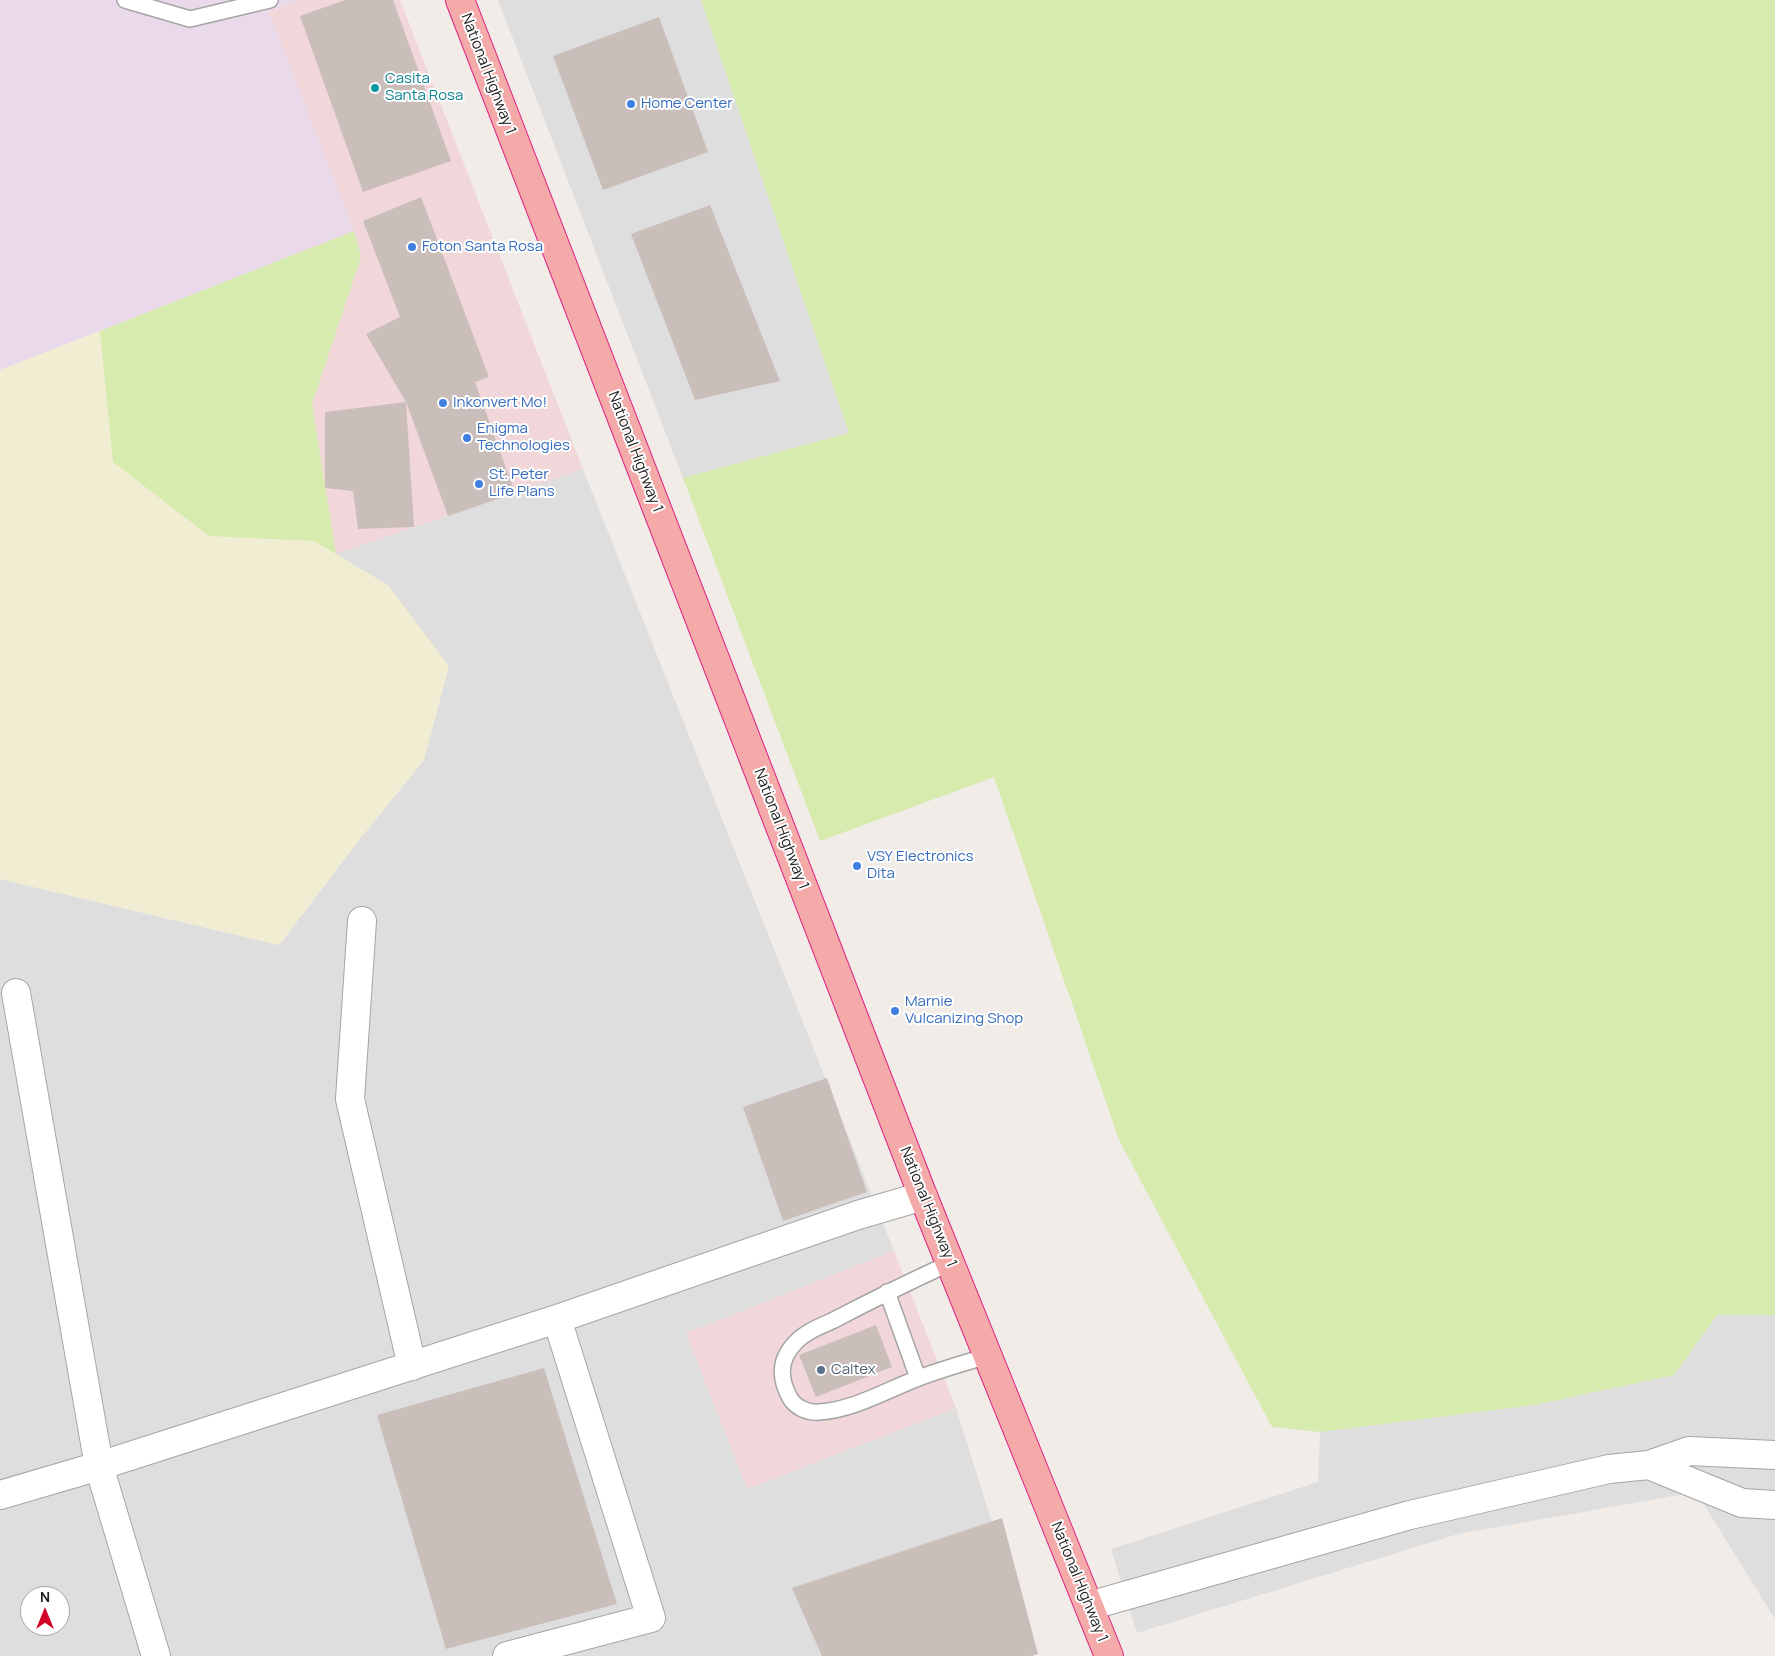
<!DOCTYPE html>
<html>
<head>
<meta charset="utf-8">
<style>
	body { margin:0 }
	#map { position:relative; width:1775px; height:1656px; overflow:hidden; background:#f1ece7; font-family:Manrope,sans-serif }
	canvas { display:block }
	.north { position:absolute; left:20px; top:1586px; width:50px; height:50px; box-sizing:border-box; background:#fff; border:1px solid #a6a6a6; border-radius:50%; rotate:0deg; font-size:14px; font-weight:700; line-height:20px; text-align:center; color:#212121 }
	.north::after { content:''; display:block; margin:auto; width:18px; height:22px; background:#d10024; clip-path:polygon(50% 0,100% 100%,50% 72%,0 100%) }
</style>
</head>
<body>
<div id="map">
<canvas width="1775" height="1656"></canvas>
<div class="north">N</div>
</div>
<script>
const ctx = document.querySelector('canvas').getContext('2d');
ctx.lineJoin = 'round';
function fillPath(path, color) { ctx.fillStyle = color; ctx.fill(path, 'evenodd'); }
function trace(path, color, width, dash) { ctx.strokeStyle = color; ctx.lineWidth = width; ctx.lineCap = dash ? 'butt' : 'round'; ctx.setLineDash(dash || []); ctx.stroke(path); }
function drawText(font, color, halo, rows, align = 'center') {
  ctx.font = font + ' Manrope,sans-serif'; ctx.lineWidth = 4; ctx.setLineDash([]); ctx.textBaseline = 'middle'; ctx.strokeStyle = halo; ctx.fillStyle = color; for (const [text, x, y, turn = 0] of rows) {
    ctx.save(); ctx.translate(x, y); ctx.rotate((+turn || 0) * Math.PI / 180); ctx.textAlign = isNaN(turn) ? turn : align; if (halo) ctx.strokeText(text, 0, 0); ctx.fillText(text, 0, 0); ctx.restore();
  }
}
const residential = new Path2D(`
	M498 0H701L849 433 683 478Z
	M583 469 894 1251 686 1333 747 1489 956 1408 1034 1656H0V879L279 945 359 840 424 760 389 586 336 554ZM30 1596H60V1626H30Z
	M1717 1315H1775V1619L1696 1492 1458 1534 1137 1633 1111 1549 1318 1482 1320 1432 1534 1405 1674 1375Z`);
const commercial = new Path2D(`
	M297 0H400L583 469 336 554 312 404 361 257 354 231 269 12Z
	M894 1251 956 1408 747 1489 686 1333Z`);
const industrial = new Path2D(`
	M0 0H297L269 12 354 231 0 370Z`);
const farmland = new Path2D(`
	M100 331 113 462 209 536 314 541 336 554 389 586 449 666 424 760 359 840 279 945 0 879V370Z`);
const grass = new Path2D(`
	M701 0H1775V1315H1717L1674 1375 1534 1405 1320 1432 1272 1427 1119 1140 994 777 820 841 683 478 849 433Z
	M354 231 361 257 312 404 336 554 314 541 209 536 113 462 100 331Z`);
const building = new Path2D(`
	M345 0H393L451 161 363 192 300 16Z
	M659 17 708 152 603 190 553 56Z
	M421 197 489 377 475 382 515 493 448 516 406 402 414 527 358 529 353 491 325 488V412L406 402 366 334 400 317 363 221Z
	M710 205 780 381 695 400 631 234Z
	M827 1078 867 1192 783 1221 743 1107Z
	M876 1325 892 1367 816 1397 799 1355Z
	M544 1368 617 1604 446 1649 377 1415Z
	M1002 1518 1038 1654 1030 1656H822L792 1588Z`);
const service = new Path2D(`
	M125 0 190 19 270 0
	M950 1263C911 1281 872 1300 834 1320 821 1326 805 1332 795 1343 779 1360 779 1378 790 1398 796 1408 808 1413 819 1412 853 1410 885 1391 916 1379 939 1370 964 1363 988 1356
	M887 1292 918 1378`);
const minor = new Path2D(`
	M362 921 350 1099 412 1366
	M16 993 99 1466 156 1656
	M1649 1465 1742 1503 1775 1505
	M0 1495 99 1466 557 1319 858 1215 923 1196
	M1089 1606 1410 1515 1609 1469 1649 1465 1689 1451 1775 1455
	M507 1656 651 1618 557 1319`);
const trunk = new Path2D(`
	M460 0 923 1196 1109 1656`);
const markers = [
	[375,88,5,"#0f9aa8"],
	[631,104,5,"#3f7fe0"],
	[412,247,5,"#3f7fe0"],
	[443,403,5,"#3f7fe0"],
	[467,438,5,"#3f7fe0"],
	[479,484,5,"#3f7fe0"],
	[857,866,5,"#3f7fe0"],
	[895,1011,5,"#3f7fe0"],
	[821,1370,5,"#5c6f8a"]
];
const streetNames = [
	["National Highway 1",488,74,69],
	["National Highway 1",635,452,69],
	["National Highway 1",781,829,69],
	["National Highway 1",928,1207,68],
	["National Highway 1",1079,1582,68]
];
const cultureNames = [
	["Casita",385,79],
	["Santa Rosa",385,96]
];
const shopNames = [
	["Home Center",641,104],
	["Foton Santa Rosa",422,247],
	["Inkonvert Mo!",453,403],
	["Enigma",477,429],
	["Technologies",477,446],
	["St. Peter",489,475],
	["Life Plans",489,492],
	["VSY Electronics",867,857],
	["Dita",867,874],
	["Marnie",905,1002],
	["Vulcanizing Shop",905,1019]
];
const serviceNames = [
	["Caltex",831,1370]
];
fillPath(residential, '#dfdede');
fillPath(commercial, '#f2d7da');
fillPath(industrial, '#ead9ea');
fillPath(farmland, '#f0edd3');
fillPath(grass, '#d6ebad');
fillPath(building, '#c9beba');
trace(service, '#a5a5a5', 18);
trace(minor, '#a5a5a5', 30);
trace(trunk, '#de2584', 30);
trace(service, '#fff', 15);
trace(minor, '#fff', 28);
trace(trunk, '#f3aaa8', 28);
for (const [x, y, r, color] of markers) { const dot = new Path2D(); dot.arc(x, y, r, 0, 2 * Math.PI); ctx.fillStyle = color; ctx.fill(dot); trace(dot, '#fff', 2); }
drawText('15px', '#212121', '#fff', streetNames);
drawText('15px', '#0d838f', '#fff', cultureNames, 'left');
drawText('15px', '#366cbe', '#fff', shopNames, 'left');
drawText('15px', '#4e5e75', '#fff', serviceNames, 'left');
</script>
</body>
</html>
